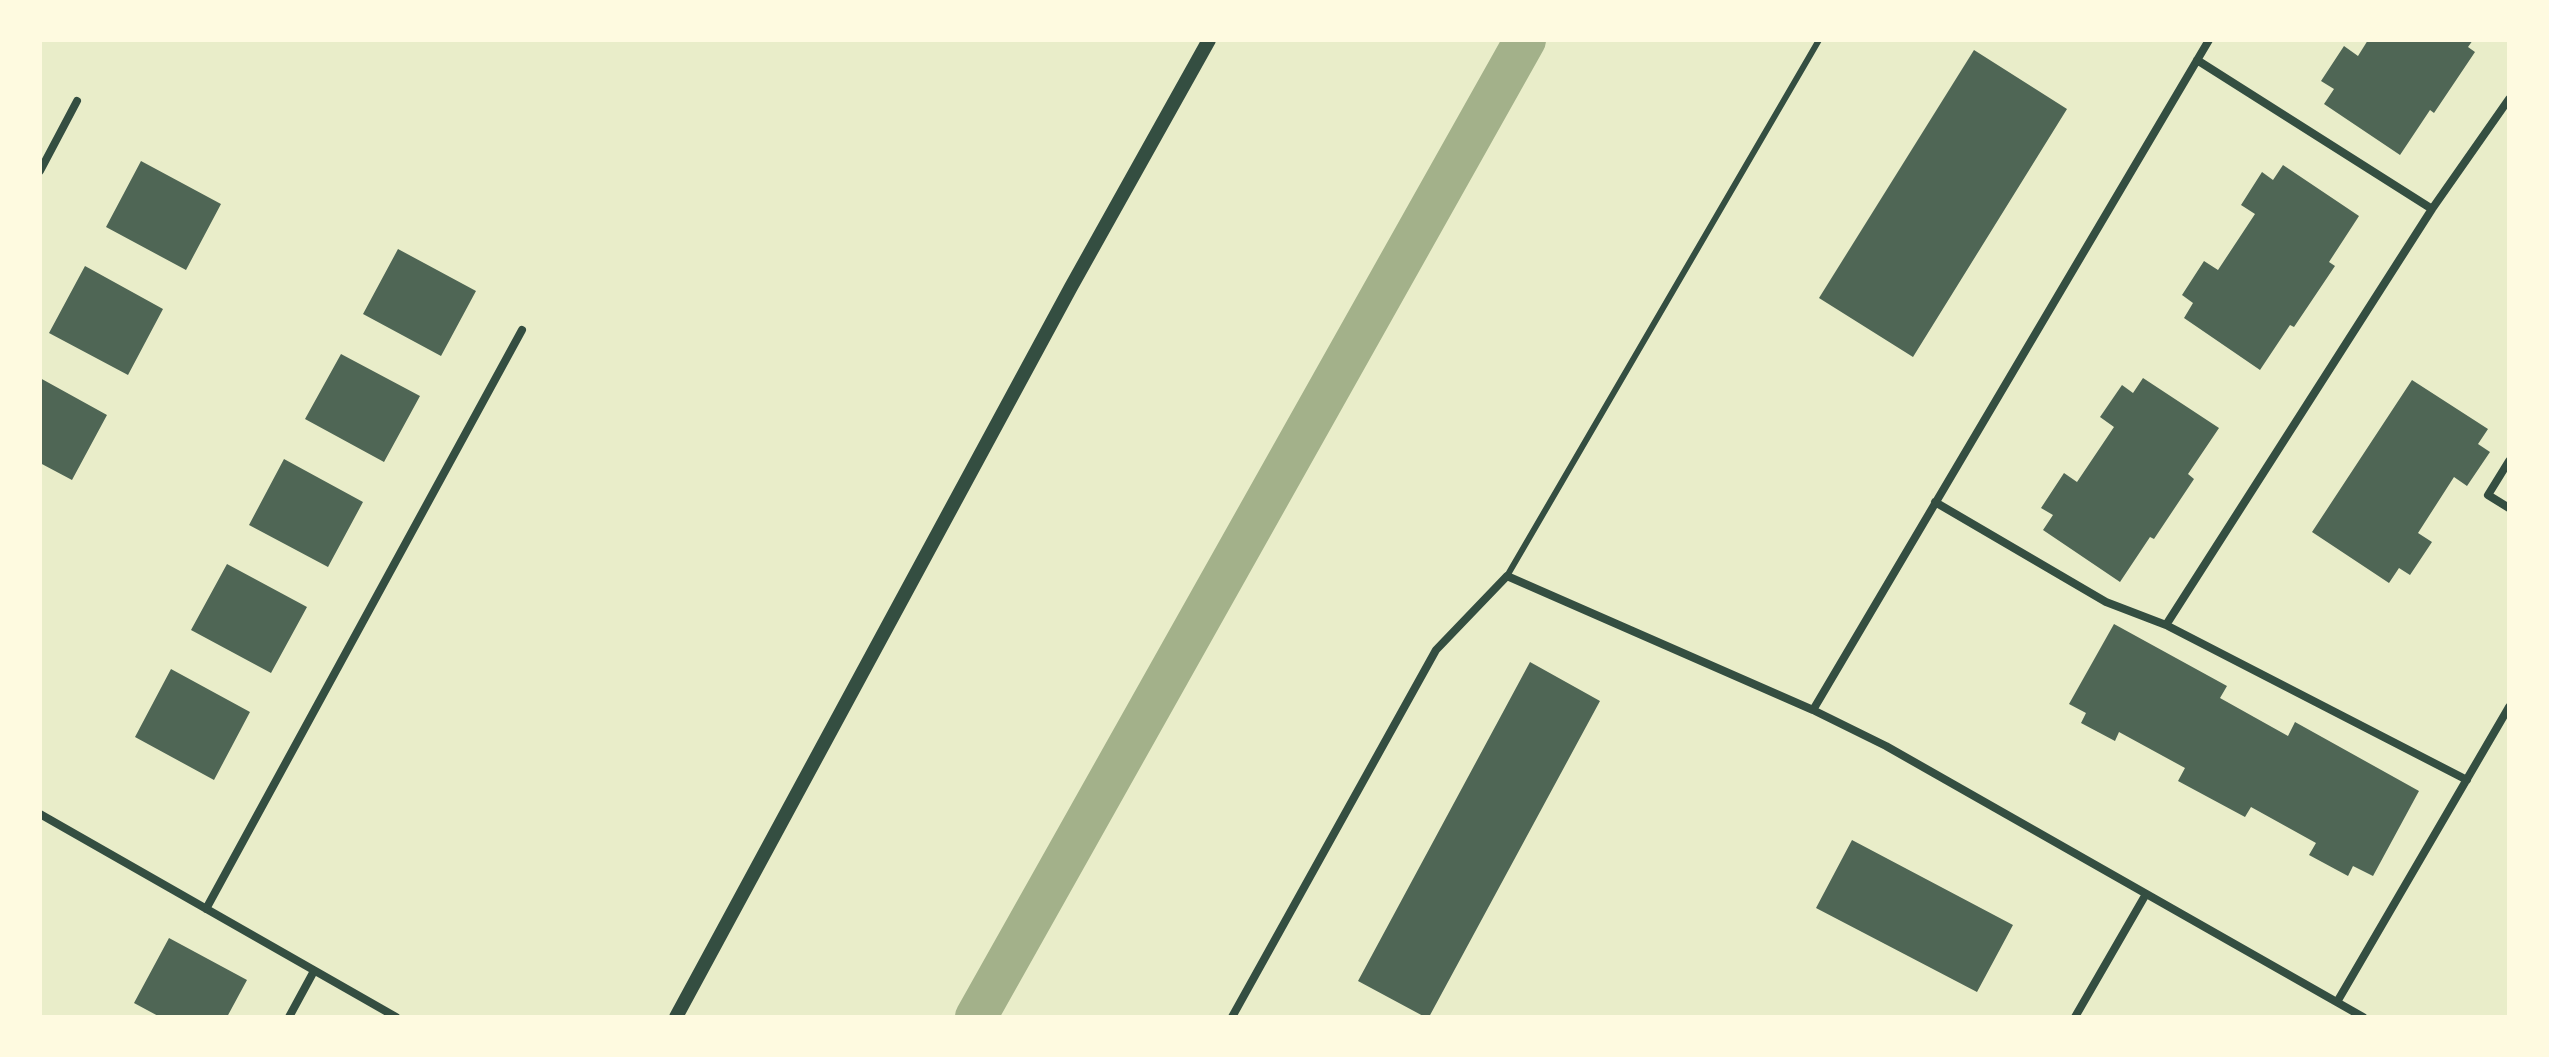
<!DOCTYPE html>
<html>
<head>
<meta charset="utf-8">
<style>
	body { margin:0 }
	#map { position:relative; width:2549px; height:1057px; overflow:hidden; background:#e9edc9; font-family:"Space Grotesk",sans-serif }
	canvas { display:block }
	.frame { position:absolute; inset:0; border:42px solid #fefae0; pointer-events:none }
</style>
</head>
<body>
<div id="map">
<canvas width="2549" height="1057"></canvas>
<div class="frame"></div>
</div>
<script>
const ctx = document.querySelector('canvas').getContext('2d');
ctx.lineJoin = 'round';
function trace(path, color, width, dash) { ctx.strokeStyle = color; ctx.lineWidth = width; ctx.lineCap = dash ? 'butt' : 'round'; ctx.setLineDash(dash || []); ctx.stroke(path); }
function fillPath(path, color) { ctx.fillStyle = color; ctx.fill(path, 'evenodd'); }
const canal = new Path2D(`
	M976 1017 1525 40`);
const building = new Path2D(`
	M2368 40H2473L2468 47 2475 52 2434 113 2430 110 2400 155 2324 104 2334 89 2321 81 2344 46 2358 56Z
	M1974 50 2067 109 1913 357 1819 298Z
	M141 161 221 204 186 270 106 227Z
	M2283 165 2359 216 2329 262 2335 266 2294 327 2290 325 2260 370 2184 318 2193 303 2182 295 2204 261 2218 270 2255 214 2241 205 2262 172 2273 180Z
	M398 249 476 291 441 356 363 314Z
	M85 266 163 309 128 375 49 333Z
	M341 354 420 396 384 462 305 419Z
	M40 378 107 415 72 480 40 463Z
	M2143 378 2219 428 2188 474 2194 479 2154 539 2150 537 2120 582 2043 530 2053 515 2041 508 2064 473 2077 482 2114 427 2100 417 2122 385 2133 393Z
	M2412 380 2488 429 2478 444 2490 452 2467 486 2454 477 2418 533 2432 542 2410 575 2399 568 2389 583 2312 532Z
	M284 459 363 502 328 567 249 525Z
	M227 564 307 607 271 673 191 630Z
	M2114 624 2227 686 2220 698 2288 736 2295 722 2419 791 2373 876 2353 866 2348 876 2309 855 2316 843 2251 807 2245 817 2178 781 2185 768 2119 732 2115 741 2081 723 2086 713 2069 704Z
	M1530 662 1600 701 1429 1017H1425L1358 981Z
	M171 669 250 712 214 780 135 737Z
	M1852 840 2013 925 1977 992 1816 908Z
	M169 938 247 980 227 1017H160L134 1003Z`);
const service = new Path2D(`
	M1507 576 1819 40`);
const minor = new Path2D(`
	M40 171 77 101
	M2432 209 2509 99
	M2509 461 2488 495 2509 508
	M1935 502 2106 602 2166 625 2467 780
	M2166 625 2432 209 2197 60
	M1813 710 2209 40
	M40 814 396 1017
	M206 909 522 330
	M2337 1002 2509 707
	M289 1017 314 971
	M1232 1017 1436 650 1507 576 1813 710 1886 746 2363 1017
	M2075 1017 2146 894`);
const tertiary = new Path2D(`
	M676 1017 1071 287 1209 40`);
trace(canal, '#a3b18a', 42);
fillPath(building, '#4f6655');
trace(service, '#344e41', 6);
trace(minor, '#344e41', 8);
trace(tertiary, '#344e41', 14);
</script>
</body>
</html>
